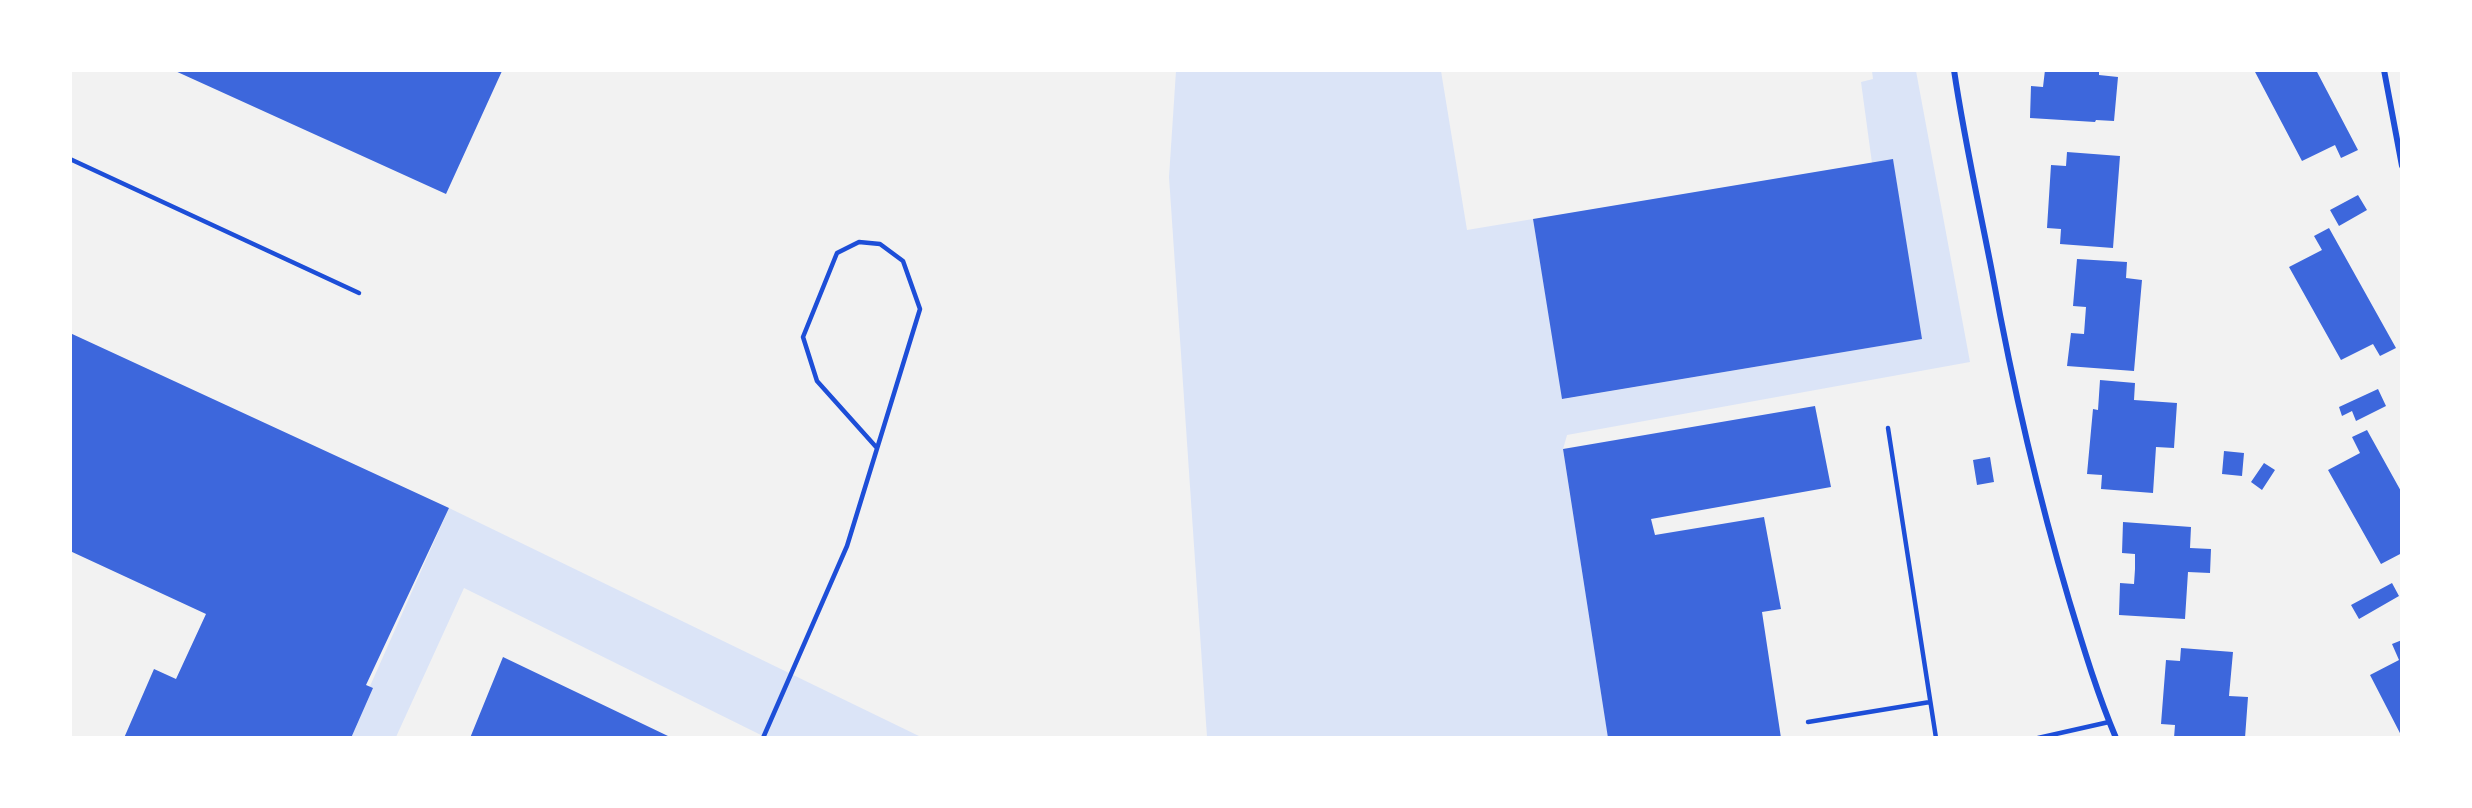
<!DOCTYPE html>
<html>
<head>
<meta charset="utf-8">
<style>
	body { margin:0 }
	#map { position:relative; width:2472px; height:808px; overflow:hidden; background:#f2f2f2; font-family:"Noto Serif",serif }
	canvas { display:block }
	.frame { position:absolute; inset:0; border:72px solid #fff; pointer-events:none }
</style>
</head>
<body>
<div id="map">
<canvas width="2472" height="808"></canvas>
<div class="frame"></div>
</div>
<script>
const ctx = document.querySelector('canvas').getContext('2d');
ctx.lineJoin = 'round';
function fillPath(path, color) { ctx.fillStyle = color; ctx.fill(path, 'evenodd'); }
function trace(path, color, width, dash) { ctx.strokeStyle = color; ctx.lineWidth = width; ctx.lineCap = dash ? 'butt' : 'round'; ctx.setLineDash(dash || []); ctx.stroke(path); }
const green = new Path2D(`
	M1176 71H1441L1467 230 1533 219 1563 399 1921 339 1893 160 1872 163 1861 82 1873 79 1872 71H1916L1970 362 1567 435 1563 449 1608 737H1207L1169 177Z
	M449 508 921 737H765L464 588 396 737 347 738Z`);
const building = new Path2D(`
	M173 70H501L502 71 446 194Z
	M2045 70H2099V75L2118 77 2114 121 2096 120 2095 122 2030 118 2031 86 2043 87Z
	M2254 70H2316L2358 150 2341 158 2335 145 2302 161Z
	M2067 152 2120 156 2113 248 2060 244 2061 229 2047 228 2051 165 2066 166Z
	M1893 159 1922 339 1562 399 1533 219Z
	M2358 195 2367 210 2339 226 2330 210Z
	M2329 228 2396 348 2380 356 2373 344 2341 360 2289 267 2322 250 2314 236Z
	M2077 259 2127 262 2126 278 2142 280 2134 371 2067 366 2071 333 2084 334 2086 307 2073 306Z
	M70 333 449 508 366 685 373 688 351 738H124L154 669 176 679 206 614 70 551Z
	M2100 380 2135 383 2134 400 2177 403 2174 448 2156 447 2153 493 2101 489 2102 475 2087 474 2093 409 2098 410Z
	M2378 389 2386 406 2356 421 2352 411 2342 416 2339 407Z
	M1815 406 1831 487 1651 519 1655 535 1764 517 1781 609 1762 612 1781 738H1608L1563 449Z
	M2367 430 2402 493V553L2381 564 2328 470 2360 453 2352 437Z
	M2224 451 2244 453 2242 476 2222 474Z
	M1990 457 1994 482 1977 485 1973 460Z
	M2264 463 2275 470 2262 490 2251 482Z
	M2123 522 2191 527 2190 548 2211 549 2210 573 2188 572 2185 619 2119 615 2120 583 2134 584 2135 569V554L2122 553Z
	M2392 583 2399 596 2359 619 2351 605Z
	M2402 640V737L2370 675 2399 660 2392 644Z
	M2181 648 2233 652 2229 696 2248 697 2245 738H2174L2175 725 2161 724 2166 660 2180 661Z
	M503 657 668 736 667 738H470Z`);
const service = new Path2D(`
	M70 159 359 293
	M1888 428 1936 738
	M1808 722 1930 702
	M763 738 847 546 920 309 903 261 880 244 859 242 837 253 803 337 817 381 877 448
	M2038 738 2109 722`);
const minor = new Path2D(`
	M1954 70C1964 138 1979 205 1992 272 2012 382 2037 492 2069 600 2083 646 2097 693 2116 738
	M2384 70 2402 166`);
fillPath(green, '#dbe4f7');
fillPath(building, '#3d67dc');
trace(service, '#1d4ed8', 4.5);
trace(minor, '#1d4ed8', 6);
</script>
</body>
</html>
